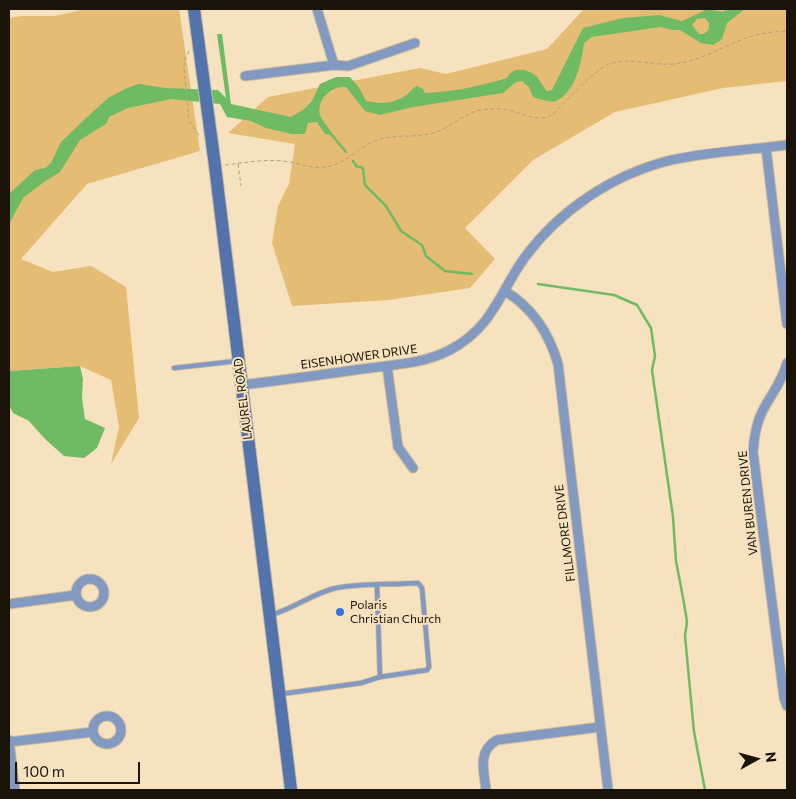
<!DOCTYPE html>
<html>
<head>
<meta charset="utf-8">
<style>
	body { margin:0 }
	#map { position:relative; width:796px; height:799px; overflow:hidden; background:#f6e2bf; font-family:Commissioner,sans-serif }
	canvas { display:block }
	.frame { position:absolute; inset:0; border:10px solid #1a1307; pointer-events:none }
	.north { position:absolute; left:731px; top:734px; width:50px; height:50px; -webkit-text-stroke:4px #f6e2bf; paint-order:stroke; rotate:83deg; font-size:14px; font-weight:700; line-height:20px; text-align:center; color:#1a1307 }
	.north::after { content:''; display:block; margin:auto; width:18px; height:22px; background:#1a1307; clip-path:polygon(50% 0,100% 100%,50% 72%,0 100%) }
	.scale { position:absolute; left:15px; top:762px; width:125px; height:22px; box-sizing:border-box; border:2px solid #1a1307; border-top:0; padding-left:6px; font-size:15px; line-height:18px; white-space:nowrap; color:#1a1307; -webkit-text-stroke:4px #f6e2bf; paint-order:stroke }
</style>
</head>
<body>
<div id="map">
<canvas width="796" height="799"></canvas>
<div class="frame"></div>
<div class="north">N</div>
<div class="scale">100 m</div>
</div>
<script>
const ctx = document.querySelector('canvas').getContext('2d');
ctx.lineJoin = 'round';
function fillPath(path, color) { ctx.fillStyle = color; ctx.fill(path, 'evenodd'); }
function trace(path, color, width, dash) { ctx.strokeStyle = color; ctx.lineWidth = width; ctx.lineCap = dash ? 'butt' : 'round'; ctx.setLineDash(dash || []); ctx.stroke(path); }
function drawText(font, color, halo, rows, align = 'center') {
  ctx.font = font + ' Commissioner,sans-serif'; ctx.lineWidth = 4; ctx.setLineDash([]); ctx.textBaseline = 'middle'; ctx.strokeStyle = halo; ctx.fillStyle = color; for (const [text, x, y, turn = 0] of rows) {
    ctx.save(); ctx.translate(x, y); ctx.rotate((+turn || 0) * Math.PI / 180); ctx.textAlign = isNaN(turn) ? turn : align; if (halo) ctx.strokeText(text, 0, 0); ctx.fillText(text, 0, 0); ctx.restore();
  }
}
const green = new Path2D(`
	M86 9H179L200 151 87 184 21 259 53 272 91 266 126 287 139 418 111 464 119 427 111 380 80 366 9 371V18L21 16H55Z
	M584 9H787V81L723 88 615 112 533 160 465 228 495 259 470 288 388 300 292 306 272 243 278 206 289 184 295 144 228 133 268 97 420 68 446 74 547 49Z`);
const water = new Path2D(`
	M708 9 723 12 727 9H745L727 23 722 39 713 45 701 43 680 30H672L660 27 592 37 584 43C582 61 575 93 556 101 549 103 540 99 533 97L529 87 522 81 516 82 503 93 413 107 380 115 365 111 346 87C332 85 316 100 320 115 322 121 330 129 333 135L325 134 317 122 308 123 305 134H292L266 128 251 121 227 117 220 104 171 99 128 108 109 117 106 124 80 140 60 172 44 182 23 198 9 224V194L35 170 45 168 51 163 61 142 85 119 108 98 127 88 139 84 165 88 218 90 226 98 217 34H222L231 104 291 117 303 110 312 101 320 84 336 77H350L360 89 366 101C380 104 393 104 405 96 410 93 412 88 417 86L423 89 425 93C453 92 480 86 507 78 512 67 526 68 535 75 539 78 542 86 547 91L552 90 583 28 623 18 659 15 682 21ZM705 18 709 23V29L704 34H699L692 25 697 19Z
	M80 366 83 379 82 398 85 419 105 428 97 448 84 458 64 456 45 439 29 421 13 413 9 405V371Z`);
const stream = new Path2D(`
	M331 134 346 152
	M353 161 356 166 363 168 365 185 386 206 401 231 422 245 426 256 445 271 472 274
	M538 284 614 295 637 305 651 328 655 356 652 370 673 517 676 561 684 603 687 622 685 636 694 732 705 790`);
const path = new Path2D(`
	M189 51 184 61V68L189 121 200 137
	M238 164 241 186
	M225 165C244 163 263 159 282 161 299 162 313 171 330 166 348 162 360 146 377 140 395 134 415 138 433 133 451 128 463 113 481 110 490 109 499 108 508 110 522 113 538 123 552 115 564 104 595 69 609 64 631 56 658 68 681 63 704 59 724 46 746 38 759 33 773 32 787 31`);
const lane = new Path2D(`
	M174 368 237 361
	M271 615C292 609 311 595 332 589 357 583 391 585 418 583L422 588 429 667 427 670 380 677 377 585
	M281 694 361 683 380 677`);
const street = new Path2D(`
	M334 65 348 66 357 63 415 43
	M245 76 334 65 317 9
	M766 148 787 324
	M505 291C533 308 549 333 558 364L608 790
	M787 363C782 382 772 393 763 410 756 423 754 437 753 452L784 698 787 706
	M387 366 398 447 413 468
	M242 385C282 380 322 375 362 369 392 365 423 364 450 350 494 326 499 293 525 257 560 210 611 176 667 161 706 152 748 150 787 145
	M76 593a14 14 0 1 1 28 0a14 14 0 1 1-28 0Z
	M9 604 76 595
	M93 730a14 14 0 1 1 28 0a14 14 0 1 1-28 0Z
	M9 740 15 790
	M9 742 93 732
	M486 790C484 771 477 751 497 740L600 727`);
const secondary = new Path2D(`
	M194 9 215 166 291 790`);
const markers = [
	[340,612,5,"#3875e3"]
];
const streetNames = [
	["EISENHOWER DRIVE",359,357,-8],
	["LAUREL ROAD",243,399,-97],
	["VAN BUREN DRIVE",748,503,-96],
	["FILLMORE DRIVE",565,533,-97]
];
const poiNames = [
	["Polaris",350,605],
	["Christian Church",350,619]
];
fillPath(green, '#e5bc73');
fillPath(water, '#6fbb64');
trace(stream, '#6fbb64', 2.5);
trace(lane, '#cebd9e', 6);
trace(street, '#cebd9e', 11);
trace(secondary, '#cebd9e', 14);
trace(path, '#ae9f83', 1, [4, 2.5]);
trace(lane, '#8299c1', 4.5);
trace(street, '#8299c1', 9);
trace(secondary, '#5373ad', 12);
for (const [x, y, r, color] of markers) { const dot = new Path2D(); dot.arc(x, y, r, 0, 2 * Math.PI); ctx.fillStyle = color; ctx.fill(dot); trace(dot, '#f6e2bf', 2); }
drawText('12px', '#1a1307', '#f6e2bf', streetNames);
drawText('12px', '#1a1307', '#f6e2bf', poiNames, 'left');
</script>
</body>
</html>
